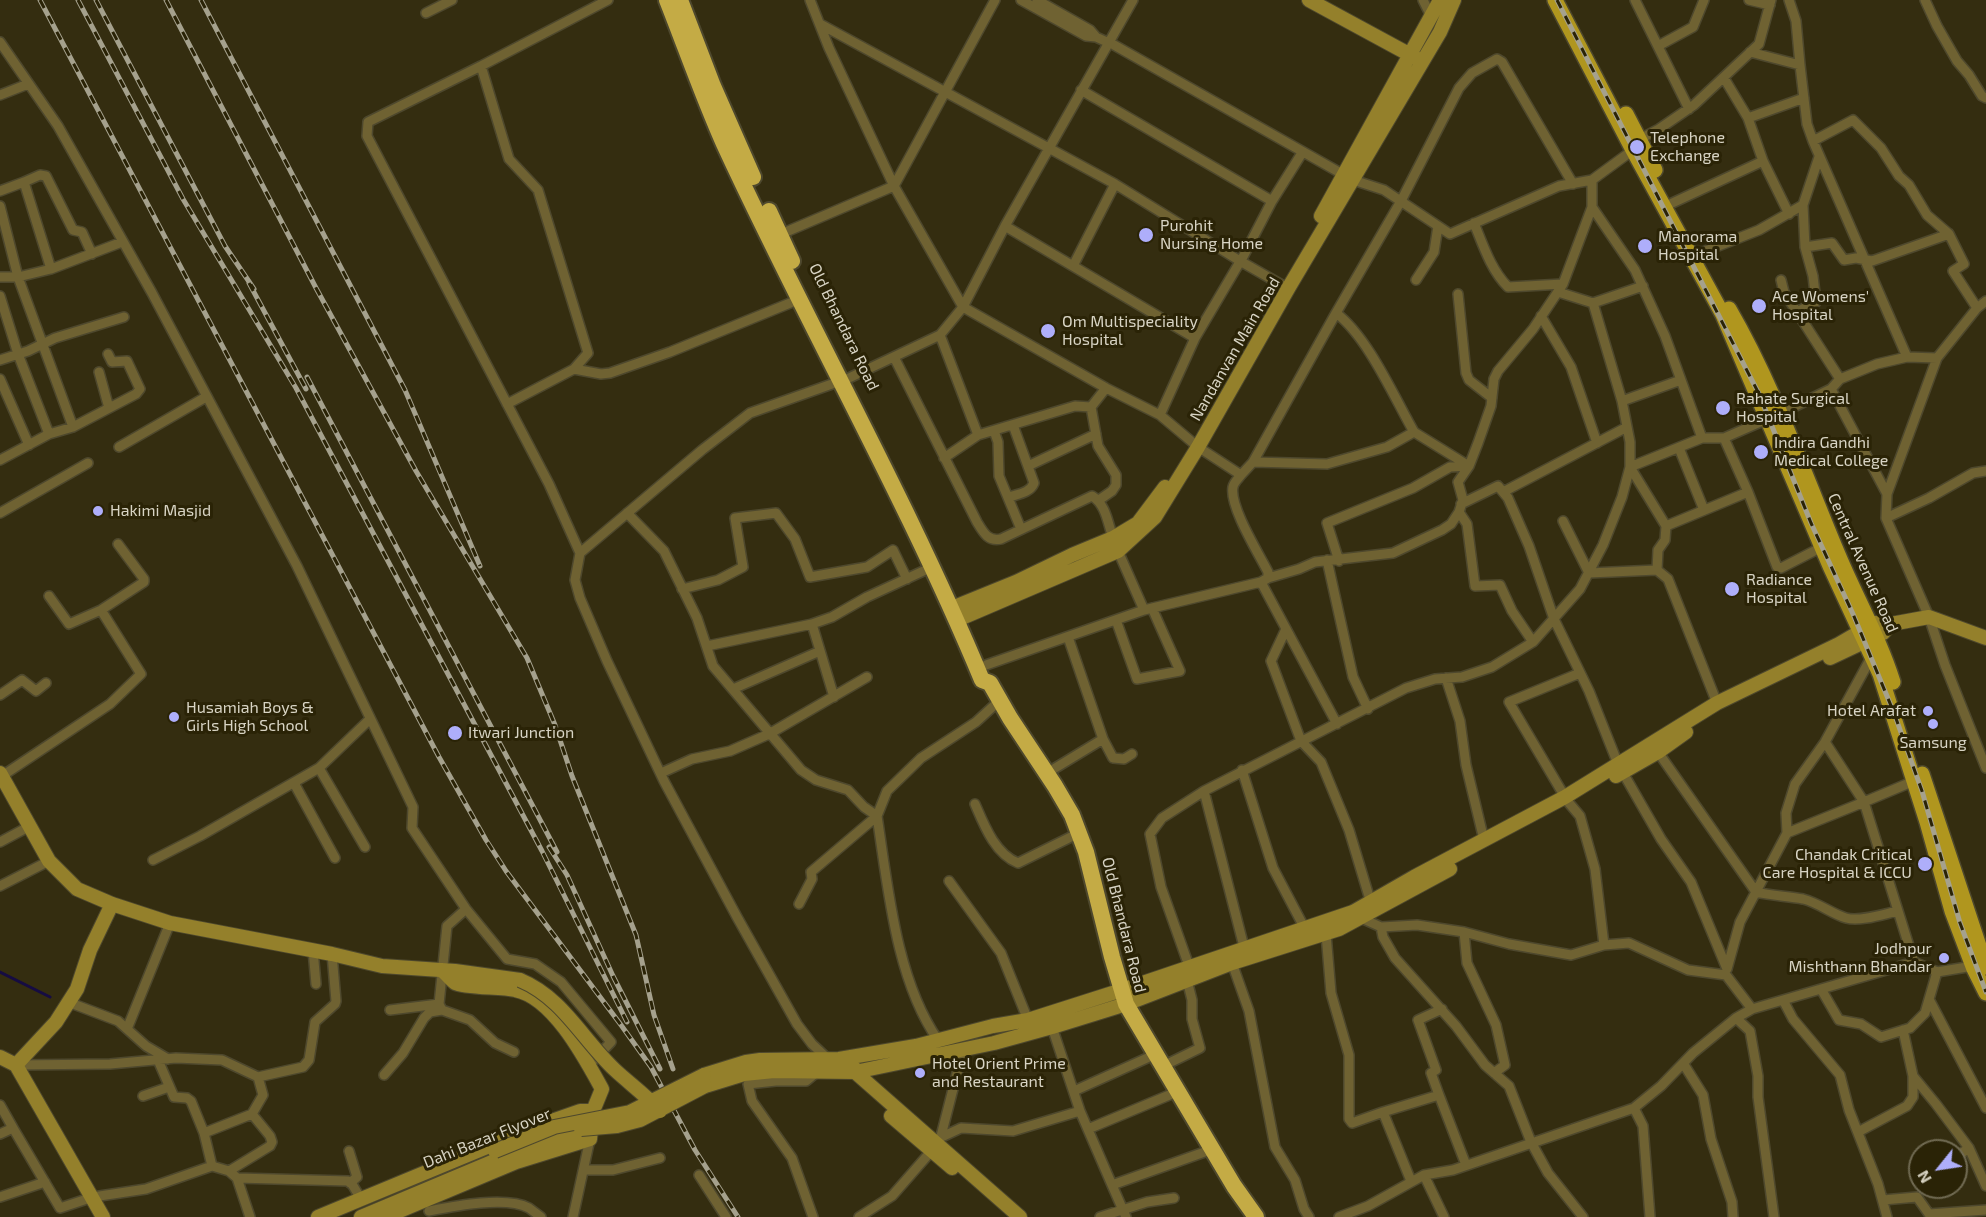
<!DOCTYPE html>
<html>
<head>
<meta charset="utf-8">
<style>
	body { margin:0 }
	#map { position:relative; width:1986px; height:1217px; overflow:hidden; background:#342d10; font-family:"Exo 2",sans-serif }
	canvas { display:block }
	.north { position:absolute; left:1908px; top:1139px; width:60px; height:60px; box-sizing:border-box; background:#2a2306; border:2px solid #706a52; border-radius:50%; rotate:240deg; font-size:16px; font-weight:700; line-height:24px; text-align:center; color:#d8d4c4 }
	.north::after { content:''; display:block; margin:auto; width:21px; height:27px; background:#aeaefa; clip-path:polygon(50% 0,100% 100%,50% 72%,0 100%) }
</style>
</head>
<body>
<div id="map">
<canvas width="1986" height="1217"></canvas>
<div class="north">N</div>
</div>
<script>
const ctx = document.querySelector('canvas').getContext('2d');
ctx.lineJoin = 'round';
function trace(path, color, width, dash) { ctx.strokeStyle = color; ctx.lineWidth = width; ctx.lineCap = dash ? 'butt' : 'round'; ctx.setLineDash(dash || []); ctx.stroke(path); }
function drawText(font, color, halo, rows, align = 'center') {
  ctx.font = font + ' "Exo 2",sans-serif'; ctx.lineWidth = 6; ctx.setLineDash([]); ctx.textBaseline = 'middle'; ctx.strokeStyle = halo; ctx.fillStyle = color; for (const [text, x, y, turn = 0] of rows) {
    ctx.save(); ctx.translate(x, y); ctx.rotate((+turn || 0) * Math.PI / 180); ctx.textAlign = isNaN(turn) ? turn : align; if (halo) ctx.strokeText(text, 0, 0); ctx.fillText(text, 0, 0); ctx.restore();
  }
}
const stream = new Path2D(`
	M0 972 50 997`);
const street = new Path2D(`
	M810 0 829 48 894 186 963 307 1106 388 1160 415 1198 447 1241 475C1238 479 1234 482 1233 487 1229 506 1259 554 1268 572V578L1261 582 1144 610
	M1021 0 1086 36 1096 37 1107 42
	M1037 0 1090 30 1096 37
	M1423 0 1431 16
	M1635 0 1689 109
	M1749 0 1770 5
	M1925 0 1937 26 1957 61 1969 75 1982 96 1986 98
	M426 13 452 0
	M820 24 1115 184 1240 261 1282 285
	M0 42 58 126 152 293 297 566 413 807 412 828 466 909 507 959 535 964 561 982 611 1042 589 1065
	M1114 45 1353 180 1384 190 1450 234 1559 186 1592 180V207L1563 284 1533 329 1498 371 1494 379 1491 406 1478 443 1469 466 1458 482 1463 500 1459 512 1451 524 1442 530 1393 553 1315 562 1299 569 1268 578
	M1658 46 1693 27 1704 0
	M1750 52 1800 65 1796 21 1789 0
	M1800 65 1807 124 1813 141 1853 120 1881 148 1899 176 1909 185 1927 215 1949 234
	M481 66 368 122 367 136 549 484 580 553 702 450 750 413 849 378 940 335 963 307 1005 226 1133 0
	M1724 78 1748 118
	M1081 90 1272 201
	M0 95 28 84
	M1813 141 1907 357
	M1763 161 1789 214
	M1592 180 1633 150 1640 139 1659 129 1694 105 1759 44 1771 0
	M24 182 40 175 46 176 73 230 82 232 92 254
	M0 191 24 182 51 269 18 277 0 206
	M1668 205 1763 161 1748 118 1804 98
	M1592 207 1635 270 1665 336 1702 438 1630 467 1666 526 1665 540 1658 550 1657 570
	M1474 223C1483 245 1491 270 1508 287L1563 284
	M1005 226 1195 338
	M781 234 894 186 995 0
	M1805 247 1803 205 1819 157
	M1698 254 1759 230 1803 205
	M1073 266 1115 184
	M51 269 122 242
	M0 277H18L73 427
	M1416 280 1434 252 1438 226
	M1781 280 1784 292 1797 312
	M1458 294 1466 373 1469 380 1492 398
	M0 296 18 354 49 434
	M1986 301 1977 308 1937 358 1887 494 1886 518 1929 617 1945 665 1986 768
	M1593 303 1643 286
	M1336 313 1401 201 1459 88 1472 73 1497 59 1502 62 1573 184
	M1541 316 1571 367 1597 443
	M940 335 978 435
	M894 357 977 522C983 532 988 542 1001 539L1092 496C1106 504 1108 524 1113 538
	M0 360 28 351 55 338 124 317
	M574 369 588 353 538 190 509 159 481 66 608 0
	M99 372 109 408
	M0 379 29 445
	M1840 379 1797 312 1816 302 1813 276 1805 247 1832 243 1844 260 1856 258 1872 261 1949 234 1964 264 1953 271 1977 308
	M1622 401 1681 380
	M507 404 574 369 601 374 610 373 670 352 800 299
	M1160 415 1195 338 1244 255 1272 201 1302 153
	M994 431 998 442 999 476 1021 529
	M1702 438H1724L1779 414 1831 389
	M119 447 206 397
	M1679 448 1704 510
	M944 458 978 435 1075 406 1091 407
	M0 460 49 434 73 427 136 394 140 389 127 361 112 362 108 354
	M1253 462 1336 313C1368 337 1394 397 1414 432
	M1028 466 1096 434
	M1241 475 1253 462 1327 464 1387 447 1414 432 1469 466
	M1503 492 1627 427
	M1748 492 1777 567 1781 568 1822 547
	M1887 494 1831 389 1840 379 1877 364 1907 357 1937 358
	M1009 497C1018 494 1030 493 1034 483L1013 425
	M1099 500 1112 491 1116 485V475L1098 446 1091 407 1106 388
	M1461 504 1498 486 1508 498 1529 546 1554 619 1589 691 1618 764 1661 839 1691 882 1727 969
	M1459 512 1467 524 1475 586 1500 585 1512 611 1533 642
	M0 513 88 463
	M627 513 664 551 697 618 713 666 801 770 816 780 848 790 864 807 877 816 887 791 921 758 976 722 1000 700
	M1886 518 1929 498 1973 473 1986 471
	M1563 521 1589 573 1657 570 1668 579 1717 703
	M1666 526 1748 492 1724 438
	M580 553 575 580 580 598 607 661 664 781 737 917 797 1024 812 1044 828 1059
	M1327 560 1353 677 1368 709
	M1339 561 1327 523 1413 488 1450 467 1469 466
	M1261 582 1337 724
	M682 589 718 580 743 567 735 518 776 513 795 539 810 577 867 567 893 550 907 579
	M49 596 69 624 101 610 144 582V579L118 544
	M1116 620 1137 679 1180 671 1152 608
	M1286 629 1271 661 1301 741 1321 762 1349 830 1371 903
	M1068 637 1103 739
	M707 646 812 624
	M986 665 1144 610 1118 551
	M1446 678 1460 721 1466 765 1484 840
	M733 689 820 651
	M0 695 22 680 36 691 46 683
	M834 697 812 624 832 617 867 597 932 567
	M1825 742 1864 802 1914 781
	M1658 752 1756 892C1772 896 1788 896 1803 899 1819 903 1832 914 1846 918 1860 922 1884 914 1898 911
	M319 768 365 847
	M1242 770 1273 868 1304 927
	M661 773 692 759 730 751 769 734 867 677
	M1047 773 1103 739 1113 758 1124 759 1132 754
	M2 776 110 704 141 674 101 610
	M294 783 335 858
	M1204 791 1244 947
	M1565 797 1509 702 1580 673
	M1569 803 1580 816 1595 869 1604 945
	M975 804C984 825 995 854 1018 863L1079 833
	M877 816C888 887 896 980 938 1040
	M0 842 30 826
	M153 860 200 836 319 768 370 719
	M949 881 1001 953 1028 1020
	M0 886 49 861
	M799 904 812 879 811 872 877 816
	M466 909 447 926 439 1004 442 1010 470 1020 495 1043 514 1052
	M1381 927 1383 937 1395 958 1456 1026 1485 1065 1509 1086 1531 1142 1548 1173 1583 1217
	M1464 932 1467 963 1496 1025 1505 1065 1494 1073
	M1326 934 1331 993 1349 1055V1119L1352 1123 1383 1112
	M313 950 316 984
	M1914 962 1937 972 1973 966
	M1232 963 1249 1011 1275 1147 1295 1180 1304 1209 1309 1217
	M1189 966 1161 887 1150 834 1162 818 1204 791 1406 688 1435 679 1462 677 1492 667 1533 642 1580 589 1603 545 1622 497 1630 467V442L1622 401 1593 303 1558 292
	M1727 969 1740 922 1787 833
	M1821 989 1839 1020 1861 1024 1881 1037 1910 1028 1925 1013 1937 972
	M1783 1000 1914 962 1864 802 1787 833 1786 813 1795 784 1825 742 1872 656
	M1930 1001 1986 1108
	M68 1002 118 1021 146 1046 168 1059
	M1752 1009 1783 1000 1793 1019 1840 1075 1849 1110 1878 1184 1887 1217
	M390 1010 439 1004
	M1736 1018 1750 1031 1758 1076V1097L1774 1217
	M127 1029 170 923
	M1903 1030 1913 1076 1936 1104 1969 1148 1986 1186
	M158 1060 174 1097 187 1098 191 1101 204 1133 212 1166
	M1683 1063 1703 1095 1711 1139 1732 1202 1733 1217
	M16 1065 110 1064 176 1058 222 1060 258 1077 263 1095 252 1114 204 1133
	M1163 1066 1200 1048 1192 1019V1000L1187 980
	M384 1075 403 1053 424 1018 430 1012 442 1010
	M258 1077 303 1067 309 1060 315 1022 335 1004 336 1001 332 954
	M1074 1091 1156 1054
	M1439 1095 1466 1165
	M143 1096 169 1087
	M0 1105 13 1128 0 1134
	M1634 1108 1643 1126 1650 1217
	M1080 1111 1112 1185 1213 1149
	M13 1128 60 1208 93 1197 146 1189 212 1166 229 1171 237 1178 250 1217
	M1088 1129 1179 1091
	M1858 1132 1907 1106 1913 1097V1076
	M941 1136 963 1050
	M931 1142 961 1128 1013 1131 1080 1111 1052 1027
	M349 1151 357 1177 350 1183
	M1956 1157 1969 1148
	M584 1170H613L660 1158
	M229 1171 270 1146 272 1142 270 1136 252 1114
	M699 1175 726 1217
	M1424 1175 1444 1217
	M237 1178 348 1181 352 1184 361 1199
	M1411 1181 1383 1112 1439 1095 1431 1073 1436 1070 1418 1020 1442 1009
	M1112 1185 1126 1217
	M0 1197 45 1182
	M1883 1200 1917 1197 1929 1214 1986 1210
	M429 1211C455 1206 506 1196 529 1208 533 1211 537 1214 541 1217
	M573 1217 590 1139
	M813 1217 792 1158 752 1101 748 1084 776 1081H806L817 1072
	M859 1217 892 1196 934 1148
	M1100 1217 1147 1202 1174 1198
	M1339 1217 1368 1206 1424 1175 1453 1170 1634 1108 1661 1086 1693 1053 1736 1018 1752 1009 1726 975 1688 970 1629 943 1604 945 1571 955 1509 944 1464 932 1417 925 1381 927 1361 918`);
const secondary = new Path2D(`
	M1309 0 1416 58
	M1321 216 1440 0
	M952 608 1016 582 1072 555 1113 538 1138 523 1165 487
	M957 620 1118 551 1155 517 1198 447 1289 287 1440 32 1454 0
	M1830 658 1883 633 1891 624
	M0 773 49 861 77 889 112 904 170 923 332 954 382 966 455 971 520 980
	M1616 776 1658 752 1686 732
	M0 1057 16 1065 103 1217
	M16 1065 56 1022 77 989 90 950 112 904
	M853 1066 855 1072 1020 1217
	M704 1075 746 1062 760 1060 839 1059 916 1046 993 1026 1028 1020 1122 990 1353 912 1414 877 1565 797 1717 703 1839 644 1875 623 1891 624 1929 617 1986 638
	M705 1086 744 1074 774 1071 855 1072 994 1043 1052 1027 1126 1004 1232 963 1339 929 1450 869
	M891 1116 952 1168
	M318 1217 540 1125 580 1111H593
	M361 1217 549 1138 580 1129
	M385 1217 516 1162 590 1139 593 1111 602 1089C585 1058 553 997 515 990 501 987 465 988 455 983 451 980 446 974 442 970`);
const primary = new Path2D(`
	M1555 0 1633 150 1723 315 1830 566 1880 674 1927 822 1952 911 1974 969 1986 993
	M1626 114 1655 170
	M1729 309C1773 385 1803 471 1837 552 1855 596 1879 637 1893 682
	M1922 774 1986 967`);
const highway = new Path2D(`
	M667 0C686 48 703 97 724 144 807 324 906 497 982 680L990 683 1010 718 1055 786 1072 815 1086 852 1112 957 1126 1004 1234 1186 1256 1217
	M680 0 713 86 753 177
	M769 211 792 261`);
const rail = new Path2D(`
	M40 0 439 757 486 840 506 871 621 1025 651 1067 695 1150 738 1217
	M78 0 183 199 296 388 542 851 627 1022
	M96 0 225 246 254 289
	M166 0 316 288 416 471 527 658 555 725 572 776 636 935 654 1015 673 1069
	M201 0 405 390 480 566
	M1557 0 1759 394 1811 523 1853 614 1894 713 1922 791 1960 923 1986 992
	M249 283 306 389
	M307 377 557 852
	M549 847 567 875 613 976 660 1069`);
const secondaryBridge = new Path2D(`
	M520 980C563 998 582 1039 615 1070 630 1084 646 1095 660 1111
	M581 1129 617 1126 640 1120 705 1086
	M495 1151 554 1127 630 1112 704 1075`);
const markers = [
	[1637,147,8,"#aeaefa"],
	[1146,235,8,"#aeaefa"],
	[1645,246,8,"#aeaefa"],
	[1759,306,8,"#aeaefa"],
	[1048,331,8,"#aeaefa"],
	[1723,408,8,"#aeaefa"],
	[1761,452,8,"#aeaefa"],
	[98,511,6,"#aeaefa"],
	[1732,589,8,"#aeaefa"],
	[1928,711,6,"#aeaefa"],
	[174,717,6,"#aeaefa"],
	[1933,724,6,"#aeaefa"],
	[455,733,8,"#aeaefa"],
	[1925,864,8,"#aeaefa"],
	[1944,958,6,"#aeaefa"],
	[920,1073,6,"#aeaefa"]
];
const poiNames = [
	["Telephone",1650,138],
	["Exchange",1650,156],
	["Purohit",1160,226],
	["Nursing Home",1160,244],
	["Manorama",1658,237],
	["Hospital",1658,255],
	["Ace Womens'",1772,297],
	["Hospital",1772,315],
	["Om Multispeciality",1062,322],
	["Hospital",1062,340],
	["Rahate Surgical",1736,399],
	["Hospital",1736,417],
	["Indira Gandhi",1774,443],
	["Medical College",1774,461],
	["Hakimi Masjid",110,511],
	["Radiance",1746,580],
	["Hospital",1746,598],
	["Husamiah Boys &",186,708],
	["Girls High School",186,726],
	["Hotel Arafat",1916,711,"right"],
	["Itwari Junction",468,733],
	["Samsung",1933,743,"center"],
	["Chandak Critical",1912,855,"right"],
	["Care Hospital & ICCU",1912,873,"right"],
	["Jodhpur",1932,949,"right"],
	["Mishthann Bhandar",1932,967,"right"],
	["Hotel Orient Prime",932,1064],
	["and Restaurant",932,1082]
];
const streetNames = [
	["Old Bhandara Road",844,327,64],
	["Nandanvan Main Road",1235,349,-60],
	["Central Avenue Road",1863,563,66],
	["Old Bhandara Road",1124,925,76],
	["Dahi Bazar Flyover",487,1138,-22]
];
trace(stream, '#160c42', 3);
trace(street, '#4e482d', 12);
trace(secondary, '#4e482d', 16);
trace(primary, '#4e482d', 18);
trace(highway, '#4e482d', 20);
trace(street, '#6f6232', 9);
trace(secondary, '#94802b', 14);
trace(primary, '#b0961e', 15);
trace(highway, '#c4ab45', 16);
trace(rail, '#a5a18d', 5);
trace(rail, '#2a2306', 3, [9]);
trace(secondaryBridge, '#4e482d', 16, []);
trace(secondaryBridge, '#94802b', 14);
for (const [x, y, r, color] of markers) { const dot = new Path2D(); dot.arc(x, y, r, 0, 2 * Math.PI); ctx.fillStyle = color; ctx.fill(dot); trace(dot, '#2a2306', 2); }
drawText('16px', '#d8d4c4', '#2a2306', poiNames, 'left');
drawText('16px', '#d8d4c4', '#2a2306', streetNames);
</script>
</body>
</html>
